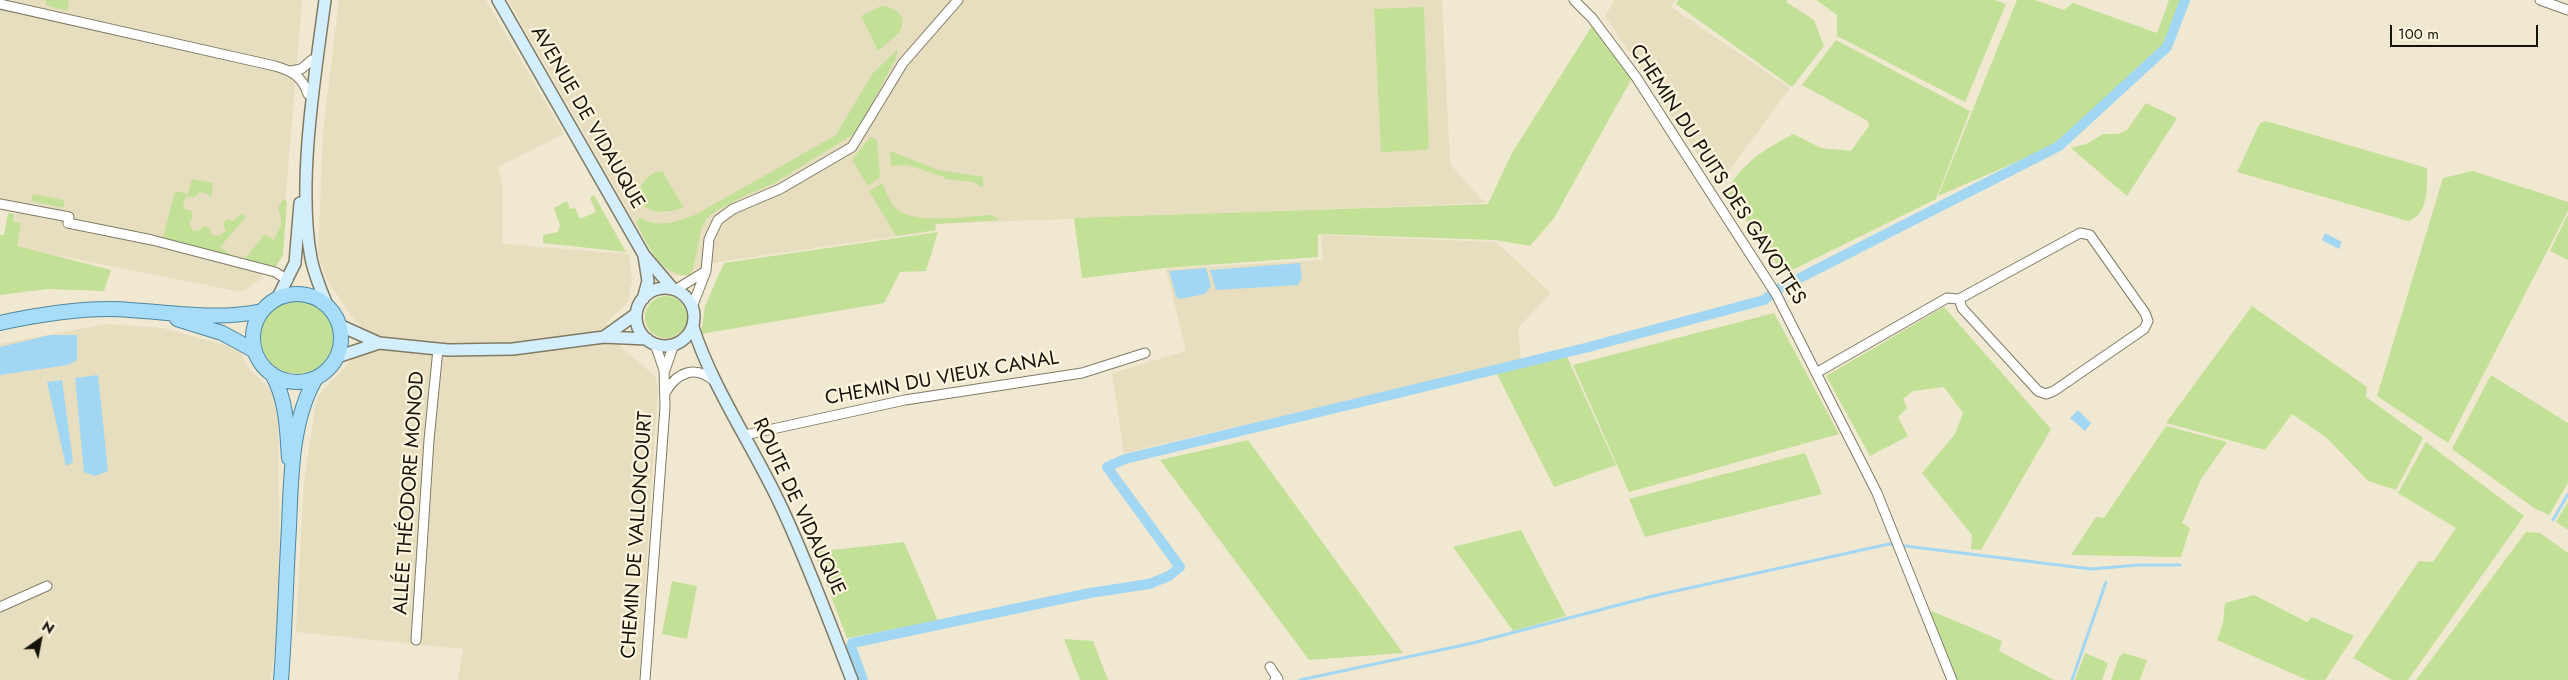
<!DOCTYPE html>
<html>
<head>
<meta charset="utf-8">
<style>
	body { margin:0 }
	#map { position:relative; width:2568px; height:680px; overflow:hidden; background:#f0e8d1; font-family:Jost,sans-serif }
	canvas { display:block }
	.north { position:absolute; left:15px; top:615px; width:50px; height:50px; -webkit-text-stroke:4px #fdf5de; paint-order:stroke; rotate:33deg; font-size:14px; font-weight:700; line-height:20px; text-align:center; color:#16130b }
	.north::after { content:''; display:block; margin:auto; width:18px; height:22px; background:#16130b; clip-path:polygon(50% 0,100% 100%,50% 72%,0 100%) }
	.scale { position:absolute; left:2390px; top:25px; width:148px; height:22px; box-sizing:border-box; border:2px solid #16130b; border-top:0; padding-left:6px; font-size:15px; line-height:18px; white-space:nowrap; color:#16130b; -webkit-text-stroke:4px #fdf5de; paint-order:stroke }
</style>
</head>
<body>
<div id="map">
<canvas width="2568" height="680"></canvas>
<div class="north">N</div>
<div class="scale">100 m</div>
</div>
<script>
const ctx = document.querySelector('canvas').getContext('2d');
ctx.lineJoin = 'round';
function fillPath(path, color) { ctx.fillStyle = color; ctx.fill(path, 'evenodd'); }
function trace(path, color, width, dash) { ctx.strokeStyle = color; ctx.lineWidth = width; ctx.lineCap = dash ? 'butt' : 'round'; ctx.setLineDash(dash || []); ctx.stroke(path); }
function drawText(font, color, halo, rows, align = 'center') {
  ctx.font = font + ' Jost,sans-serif'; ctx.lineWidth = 4.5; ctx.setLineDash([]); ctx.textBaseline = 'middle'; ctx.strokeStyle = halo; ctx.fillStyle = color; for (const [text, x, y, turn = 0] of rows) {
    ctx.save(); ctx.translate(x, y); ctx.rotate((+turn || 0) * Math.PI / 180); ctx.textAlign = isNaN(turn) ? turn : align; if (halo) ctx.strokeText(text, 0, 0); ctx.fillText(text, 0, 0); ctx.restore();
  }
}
const built = new Path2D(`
	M0 0H302L281 252 258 281 242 292 14 247 15 213 0 210Z
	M339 0H486L564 134 498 167 503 188 502 244 629 254 632 280 628 302 606 323 623 349 655 376 658 388 639 680H458L463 649 296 632 304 481 317 397 353 358 361 325 355 321 327 280 318 255 323 132Z
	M508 0H1442L1450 164 1485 203 936 224V231L723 261 695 269 690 276H674L661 268Z
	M1615 0H1675L1671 7 1790 88 1718 185 1605 16Z
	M1321 235 1496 242 1551 293 1518 328 1521 360 1124 453 1112 373 1186 351 1166 269 1323 260Z
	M107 324 163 328 228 346 241 354 246 365 278 398 280 617 270 680H0V344Z`);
const green = new Path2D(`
	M46 0H69L67 11 46 5Z
	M1678 0H1787L1786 2 1814 20 1824 46 1792 87 1676 4Z
	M1816 0H1995L2006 4 1965 102 1837 36V15Z
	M2017 0H2035L2064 10 2073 3 2157 33 2169 0H2182L2165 43 2053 146 1938 196Z
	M881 6C892 7 900 10 903 21L900 32 878 51 861 16Z
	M1424 7 1429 146 1427 150 1381 152 1374 9Z
	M1592 26 1632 78 1554 218 1530 246 1495 240 1318 234V257L1165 268 1082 278 1074 218 1488 204 1512 153Z
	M1836 40 1970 111 1936 199 1784 274 1726 191C1747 159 1761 152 1793 134L1821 148 1851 151 1869 126 1868 121 1802 85Z
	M898 49 896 58 857 132 773 184 746 195 716 211 706 219 701 230 693 269 689 275C659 276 649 246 636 223L640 217C656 229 676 222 695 215L836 135 872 74Z
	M2146 103 2177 118 2127 196 2071 148 2086 144 2103 134H2118L2127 130Z
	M2266 121 2427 168C2427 187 2429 214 2408 221L2237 172 2260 123Z
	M870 137 877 140 880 177 868 186 852 160Z
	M890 151 938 170 983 177V188L973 182 945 179 944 177 907 165 891 166Z
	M657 171 658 172 662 171 684 208C674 210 665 213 655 211 627 204 639 181 657 171Z
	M2473 171 2568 202V211L2448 443 2377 396 2443 178Z
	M192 179 213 183 211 199 208 194 200 192 194 197 187 196 183 203 185 209 192 211 193 217 189 222 192 230 199 231 203 226 210 228 212 235 219 236 226 231 223 224 227 219 234 221 241 213 246 217 220 247 235 258 162 241 175 191 188 194Z
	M883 183C886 192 889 202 897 209 914 225 970 216 992 215L999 220 935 224V230L896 236 869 191Z
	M33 194 65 200 63 208 31 201Z
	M594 195 626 252 543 243V235L558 232 560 225 554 208 567 201 570 209 575 208 580 219 596 212 590 198Z
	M283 199 287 201 283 255 274 269 243 261 265 234 274 240C279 225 285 229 278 208Z
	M8 213 14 214V222L21 223 17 246 111 270 104 291 48 289 0 295V235H4Z
	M2567 216H2568V260L2550 251Z
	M938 232 926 271 900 272 884 303 701 334 705 306 724 263Z
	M645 317a21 21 0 1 1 42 0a21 21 0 1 1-42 0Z
	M261 337a37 37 0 1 1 74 0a37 37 0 1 1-74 0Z
	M2252 306 2367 387 2366 397 2423 438 2396 490 2368 481 2327 438 2292 414 2265 450 2166 423Z
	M1944 307 2051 429 1981 550 1971 549 1972 535 1922 473 1955 434 1963 413 1944 387 1913 391 1903 399 1907 408 1898 417 1908 436 1870 456 1826 376Z
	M1774 313 1839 434 1629 492 1573 365Z
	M1567 357 1616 465 1554 487 1497 374Z
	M2491 375 2568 423V483L2549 515 2534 508 2452 449Z
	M2166 426 2227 442 2201 479 2182 523 2190 528 2181 557 2071 555 2096 517 2104 518Z
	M1248 440 1403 653 1309 660 1160 460Z
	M2426 442 2524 516 2408 680H2392L2353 658 2419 561 2433 562 2456 528 2398 493Z
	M1805 453 1822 494 1645 537 1629 499Z
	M2568 502V530L2556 522Z
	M1521 530 1566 616 1513 631 1453 547Z
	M2526 532 2540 533 2568 553V680H2416Z
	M904 542 938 621 847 638 814 552Z
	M672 581 697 586 687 639 662 634Z
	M2254 595 2307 622 2312 617 2354 636 2325 680H2307L2217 640 2223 623 2225 603Z
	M1932 611 2002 641 1999 651 2054 680H1956L1929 616Z
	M1064 639 1093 641 1108 680H1080Z
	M2085 653 2108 663 2102 680H2075Z
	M2124 653 2147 660 2140 680H2111L2119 657Z`);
const water = new Path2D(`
	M2325 233 2342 242 2339 249 2322 240Z
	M1300 263 1302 277 1298 285 1216 290 1210 270Z
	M1206 268 1211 286 1205 294 1180 299 1176 296 1169 271Z
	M50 335H77V360L68 365 0 375V347Z
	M98 375 108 471 95 476 84 472 75 378Z
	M62 380 73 462 66 466 47 382Z
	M2078 410 2091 423 2085 431 2070 418Z`);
const stream = new Path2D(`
	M2553 520 2568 494
	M1300 680 1473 643 1653 596 1889 544 2091 569 2139 565H2180
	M2072 680 2106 582`);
const canal = new Path2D(`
	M863 680 851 647 852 643 1090 593 1149 584 1169 576 1180 567 1107 467 1125 459 1585 348 1764 300 1780 288 2059 146 2167 47 2185 0`);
const street = new Path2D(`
	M1574 0 1592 18 1636 77 1776 294 1877 493 1952 680
	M2540 0 2568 10
	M0 4 275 66C292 71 302 76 308 94
	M291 71 301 69 312 60
	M0 204 69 217 68 223 152 240 275 272 288 280
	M675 290 706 271
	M692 307 706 271 709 239 718 220 733 209 780 189 852 147 903 63 958 0
	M665 370 674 344
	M1816 373 1947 298 1959 299 2080 233 2090 235 2145 313 2148 321 2144 329 2054 391 2046 394 2038 391 1962 308 1959 299
	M665 393C676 373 695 364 714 381
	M745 435 905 400 1082 373 1145 353
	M0 607 47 586
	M416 640 429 440 438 349
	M1270 667 1278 679 1275 680
	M645 680 665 407 664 370 655 344`);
const secondary = new Path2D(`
	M325 0C315 76 297 183 311 258 314 274 321 290 327 305
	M498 0 644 255 673 289
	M636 317a29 29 0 1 1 58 0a29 29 0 1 1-58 0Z
	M278 297 295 263 300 203
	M643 299 648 281 644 256
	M339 325 379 343 448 350 513 349 604 337 647 339
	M693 327C712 387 753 446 780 504 807 561 829 621 852 680
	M604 337 636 314
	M337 357 379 343`);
const primary = new Path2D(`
	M253 338a44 44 0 1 1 88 0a44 44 0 1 1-88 0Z
	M177 319 222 333 255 351
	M0 323C36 315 73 309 110 309 160 310 212 322 262 311
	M272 374C287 400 287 430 289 458
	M281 680C285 629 286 578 289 527 291 479 291 420 316 378`);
const streetNames = [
	["AVENUE DE VIDAUQUE",587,118,60],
	["CHEMIN DU PUITS DES GAVOTTES",1717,175,57],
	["CHEMIN DU VIEUX CANAL",942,379,-10],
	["ALLÉE THÉODORE MONOD",410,493,-86],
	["ROUTE DE VIDAUQUE",798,507,65],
	["CHEMIN DE VALLONCOURT",638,535,-86]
];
fillPath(built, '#e7debf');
fillPath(green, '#c3e097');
fillPath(water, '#a1d7f3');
trace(stream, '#a1d7f3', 3);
trace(canal, '#a1d7f3', 10);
trace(street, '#817b65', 11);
trace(secondary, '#817b65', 14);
trace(primary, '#4e87a3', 16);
trace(street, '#fff', 9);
trace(secondary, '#d3eefc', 11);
trace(primary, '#a7ddf9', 14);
drawText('20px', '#16130b', '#fdf5de', streetNames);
</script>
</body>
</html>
